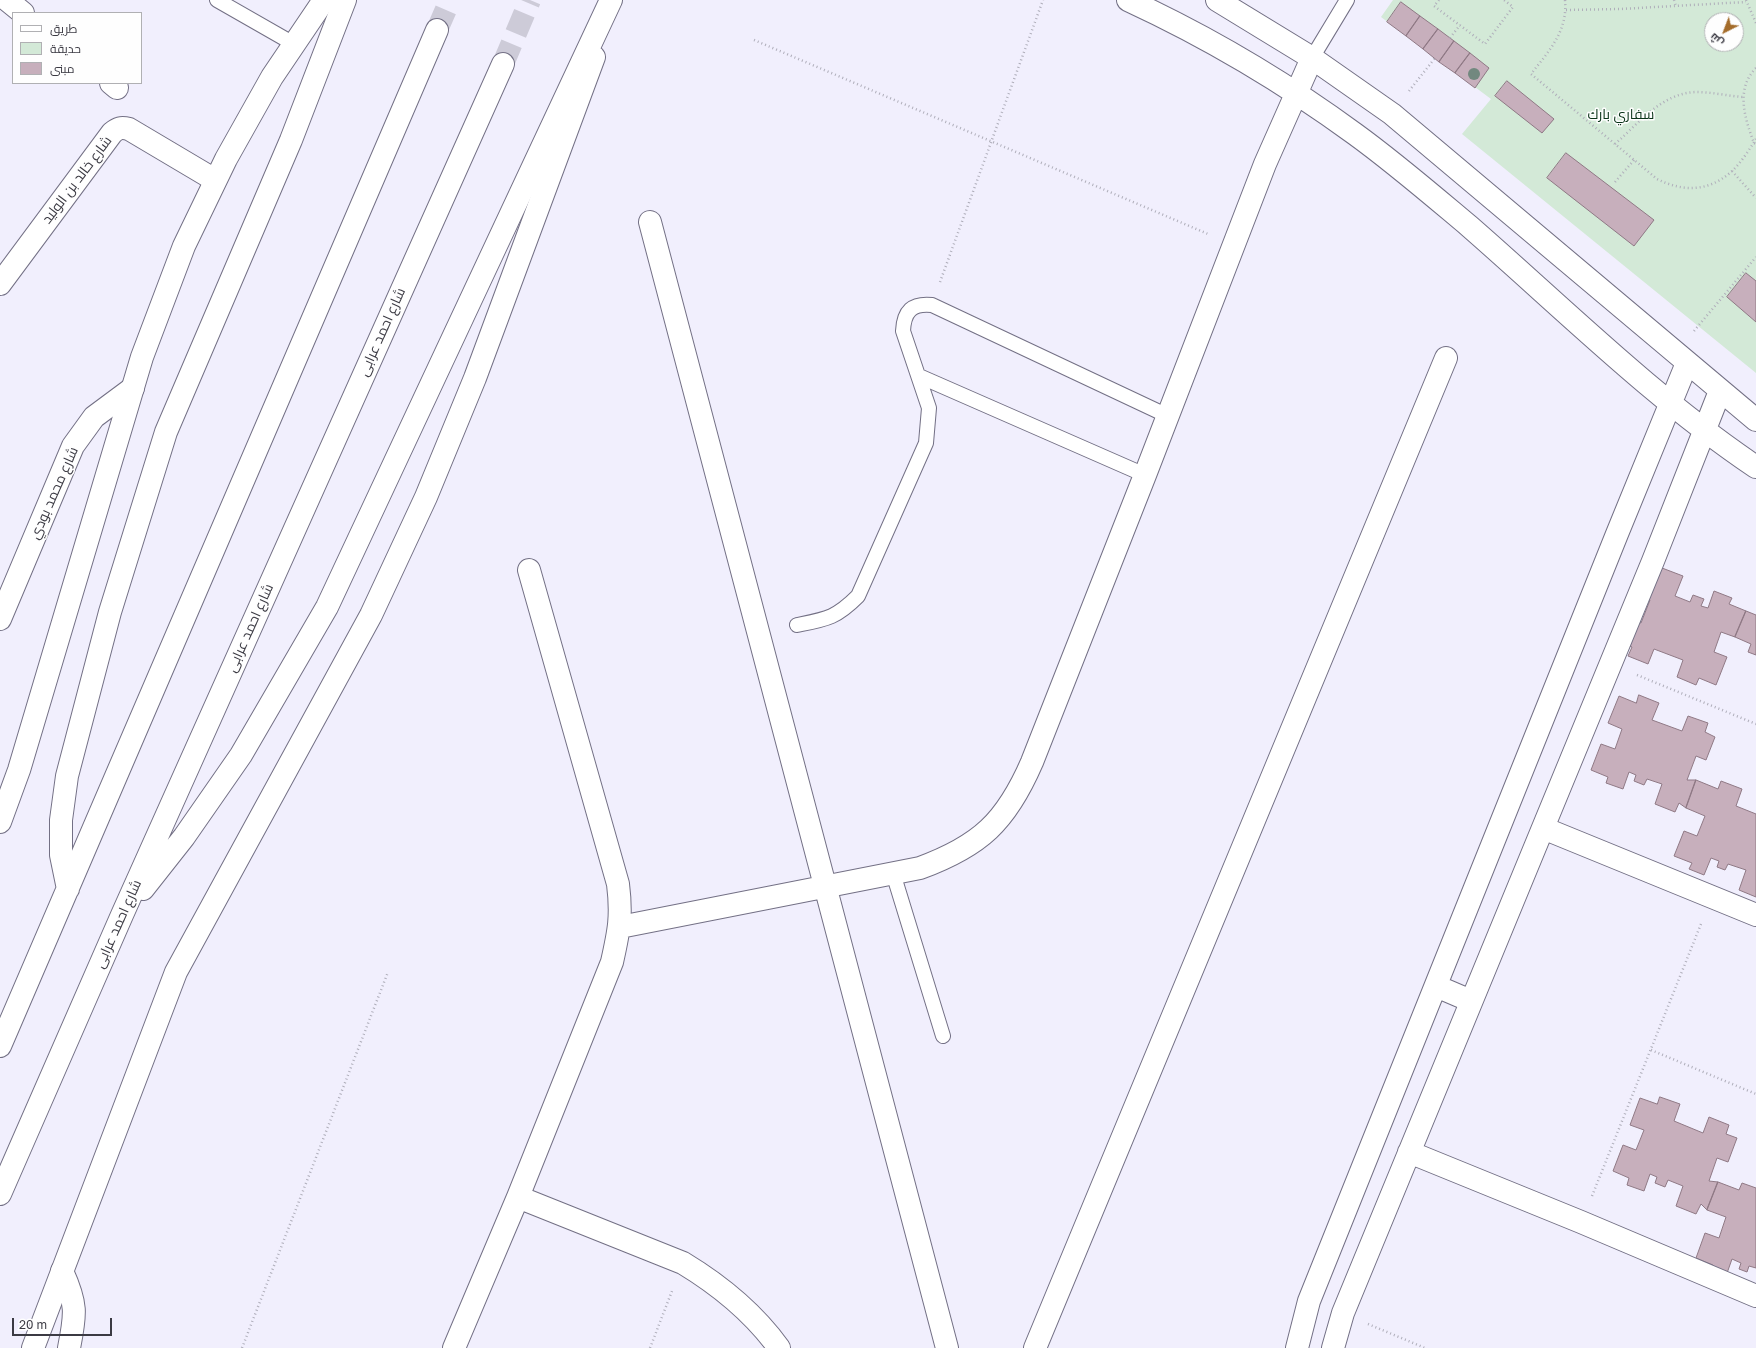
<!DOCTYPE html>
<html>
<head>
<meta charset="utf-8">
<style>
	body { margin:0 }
	#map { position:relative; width:1756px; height:1348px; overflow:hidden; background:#f1effd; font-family:"Golos Text",Cairo,sans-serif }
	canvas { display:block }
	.legend { position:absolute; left:12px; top:12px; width:130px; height:72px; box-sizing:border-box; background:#fefefe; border:1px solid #b0b0b3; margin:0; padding:5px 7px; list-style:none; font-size:12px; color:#3b3a43 }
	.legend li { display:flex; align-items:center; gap:8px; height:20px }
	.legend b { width:20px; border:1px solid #b0b0b3 }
	.north { position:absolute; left:1704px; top:12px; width:40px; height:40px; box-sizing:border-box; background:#fefefe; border:1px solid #b0b0b3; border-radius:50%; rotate:222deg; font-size:11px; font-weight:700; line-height:16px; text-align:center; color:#3b3a43 }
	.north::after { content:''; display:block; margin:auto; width:14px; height:18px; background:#a46c2a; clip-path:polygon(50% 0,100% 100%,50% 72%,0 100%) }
	.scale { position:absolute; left:12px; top:1318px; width:100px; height:18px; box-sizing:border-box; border:2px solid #3b3a43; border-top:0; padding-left:5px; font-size:12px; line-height:14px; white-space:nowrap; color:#3b3a43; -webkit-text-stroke:3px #fefefe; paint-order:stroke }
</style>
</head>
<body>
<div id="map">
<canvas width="1756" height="1348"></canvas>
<ul class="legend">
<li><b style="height:5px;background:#fff"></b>طريق</li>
<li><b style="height:11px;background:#d3e9d7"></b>حديقة</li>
<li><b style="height:11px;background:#c7afbc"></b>مبنى</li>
</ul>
<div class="north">ش</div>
<div class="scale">20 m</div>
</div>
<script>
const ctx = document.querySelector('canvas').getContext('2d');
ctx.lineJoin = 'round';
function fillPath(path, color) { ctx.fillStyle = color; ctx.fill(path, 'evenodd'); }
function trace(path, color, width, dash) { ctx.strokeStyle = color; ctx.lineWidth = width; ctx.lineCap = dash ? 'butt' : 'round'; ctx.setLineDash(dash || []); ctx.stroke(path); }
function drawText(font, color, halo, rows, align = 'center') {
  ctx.font = font + ' "Golos Text",Cairo,sans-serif'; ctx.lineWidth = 3; ctx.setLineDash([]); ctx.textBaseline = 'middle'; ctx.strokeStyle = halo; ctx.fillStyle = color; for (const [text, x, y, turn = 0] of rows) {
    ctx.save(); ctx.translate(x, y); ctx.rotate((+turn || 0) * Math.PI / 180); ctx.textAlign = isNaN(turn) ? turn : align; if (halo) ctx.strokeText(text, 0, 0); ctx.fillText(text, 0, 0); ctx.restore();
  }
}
const green = new Path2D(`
	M1393 0H1756V373L1462 134 1491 99 1381 17ZM1712 20H1736V44H1712Z`);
const building = new Path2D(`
	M1401 2 1420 16 1406 36 1387 22Z
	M1420 16 1438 29 1423 49 1406 36Z
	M1438 29 1454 41 1439 62 1423 49Z
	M1454 41 1470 53 1455 73 1439 62Z
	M1470 53 1489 68 1475 88 1455 73Z
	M1507 81 1554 119 1542 133 1495 96Z
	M1566 153 1654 220 1634 246 1547 178Z
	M1746 273 1756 281V322L1727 297Z
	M1662 568 1683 576 1675 596 1690 602 1693 595 1704 599 1701 606 1708 608 1714 591 1732 598 1729 604 1746 611 1735 637 1721 632 1714 652 1727 657 1716 685 1699 678 1696 685 1677 677 1683 660 1654 649 1648 664 1628 656 1632 647 1621 642 1630 619 1641 623 1650 600 1641 599 1651 571 1658 577Z
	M1746 611 1756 615V655L1748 652 1751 644 1735 637Z
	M1639 695 1659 703 1652 720 1682 731 1688 716 1708 723 1705 732 1715 737 1706 760 1696 756 1687 780H1696L1686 808 1679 803 1675 812 1655 804 1662 784 1647 779 1644 785 1634 781 1636 775 1629 772 1623 789 1606 783 1608 777 1591 770 1601 744 1615 749 1622 729 1608 723 1619 696 1636 703Z
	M1696 780 1718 789 1721 781 1742 789 1736 806 1756 814V897L1739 890 1746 870 1728 864 1725 870 1717 867 1719 861 1711 858 1704 875 1689 869 1692 863 1674 856 1684 831 1697 836 1705 816 1686 808Z
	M1660 1097 1680 1104 1674 1121 1703 1133 1709 1117 1729 1125 1726 1134 1737 1138 1728 1162 1717 1158 1709 1181 1718 1182 1707 1210 1701 1204 1696 1214 1676 1206 1683 1186 1668 1180 1665 1187 1655 1183 1657 1177 1650 1174 1644 1191 1627 1185 1629 1178 1613 1171 1623 1145 1636 1150 1644 1130 1630 1125 1640 1098 1657 1104Z
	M1718 1182 1739 1190 1742 1183 1756 1188V1268L1749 1266 1747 1272 1739 1269 1741 1263 1732 1259 1726 1276 1711 1271 1713 1265 1696 1258 1705 1233 1719 1238 1726 1217 1707 1210Z`);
const motorwayTunnel = new Path2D(`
	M437 30 450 0
	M503 64 530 0`);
const path = new Path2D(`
	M1439 0 1434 6 1485 44 1513 7 1504 0
	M1565 0C1568 31 1549 51 1531 74L1657 179C1683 192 1708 192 1731 172 1741 163 1749 150 1756 139
	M1674 0 1676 6
	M1746 0 1756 23
	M1566 10 1620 9 1746 2
	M1450 38 1460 25
	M754 40 1208 234
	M1756 68C1735 89 1745 119 1754 143L1756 144
	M1409 91 1435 58
	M1615 144C1639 123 1662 93 1696 92 1712 92 1728 96 1743 97
	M1732 171 1756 198
	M1615 182 1634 160
	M940 282 1043 0
	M1694 331 1756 257
	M1637 675 1756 724
	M1651 1050 1756 1094
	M1592 1196 1701 924
	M1368 1324 1425 1348
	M242 1348 388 972
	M650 1348 672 1291`);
const service = new Path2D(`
	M217 0 294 44
	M1312 58 1347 0
	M919 376 1145 475
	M797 625C827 619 836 618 858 596L926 443 929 408 903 331C904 311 912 303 932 305L1168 416
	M893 873 943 1036`);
const minor = new Path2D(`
	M7 0 23 13
	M1128 0C1208 37 1284 82 1355 134 1395 163 1432 195 1469 226 1563 308 1652 397 1756 467
	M1217 0 1312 58 1392 114 1756 420
	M111 83 117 88
	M650 222 947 1348
	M0 284 112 133C118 128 121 127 129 129L215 180
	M0 619 73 446 94 417 133 388
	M1543 828 1756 915
	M620 927 920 868C980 846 1006 822 1032 762L1145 475 1265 164 1312 58
	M1436 986 1471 1001
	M1409 1152 1581 1222 1756 1296
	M518 1197 683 1263C721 1286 753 1312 779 1348
	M62 1271C77 1304 76 1313 69 1348
	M454 1348 518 1197 612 962C619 931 622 916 618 884L529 570
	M1035 1348 1446 358
	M1297 1348 1309 1301 1617 534 1687 363
	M1333 1348 1343 1313 1653 561 1720 391`);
const tertiary = new Path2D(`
	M0 822 19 770 142 357 184 246 226 159 272 77 324 0
	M33 1348 176 972 371 615 426 497 475 378 594 57`);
const motorway = new Path2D(`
	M68 889 61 855V820L67 776 110 612 166 432 291 140 345 0
	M143 889 184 837 241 755 327 607 611 0
	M0 1046 437 30
	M0 1194 122 915 503 64`);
const trees = [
	[1474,74]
];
const parkNames = [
	["سفاري بارك",1621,115]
];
const streetNames = [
	["شارع خالد بن الوليد",77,180,-53],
	["شارع احمد عرابى",382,332,-66],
	["شارع محمد بودي",54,493,-66],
	["شارع احمد عرابى",250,628,-66],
	["شارع احمد عرابى",118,924,-66]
];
fillPath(green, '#d3e9d7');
fillPath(building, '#c7afbc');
trace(building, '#8f7985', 1);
trace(motorwayTunnel, '#cdcbd8', 22, [22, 11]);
trace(service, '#737085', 16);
trace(minor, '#737085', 24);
trace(tertiary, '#737085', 24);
trace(motorway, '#737085', 24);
trace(path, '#afaeba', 2.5, [1, 3]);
trace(service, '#fff', 14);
trace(minor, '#fff', 22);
trace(tertiary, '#fff', 22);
trace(motorway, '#fff', 22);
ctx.fillStyle = '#72887f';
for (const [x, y] of trees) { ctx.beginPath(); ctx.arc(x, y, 6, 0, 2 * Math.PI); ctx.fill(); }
drawText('14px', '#0a3418', '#fefefe', parkNames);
drawText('14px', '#3b3a43', '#fefefe', streetNames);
</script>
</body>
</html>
